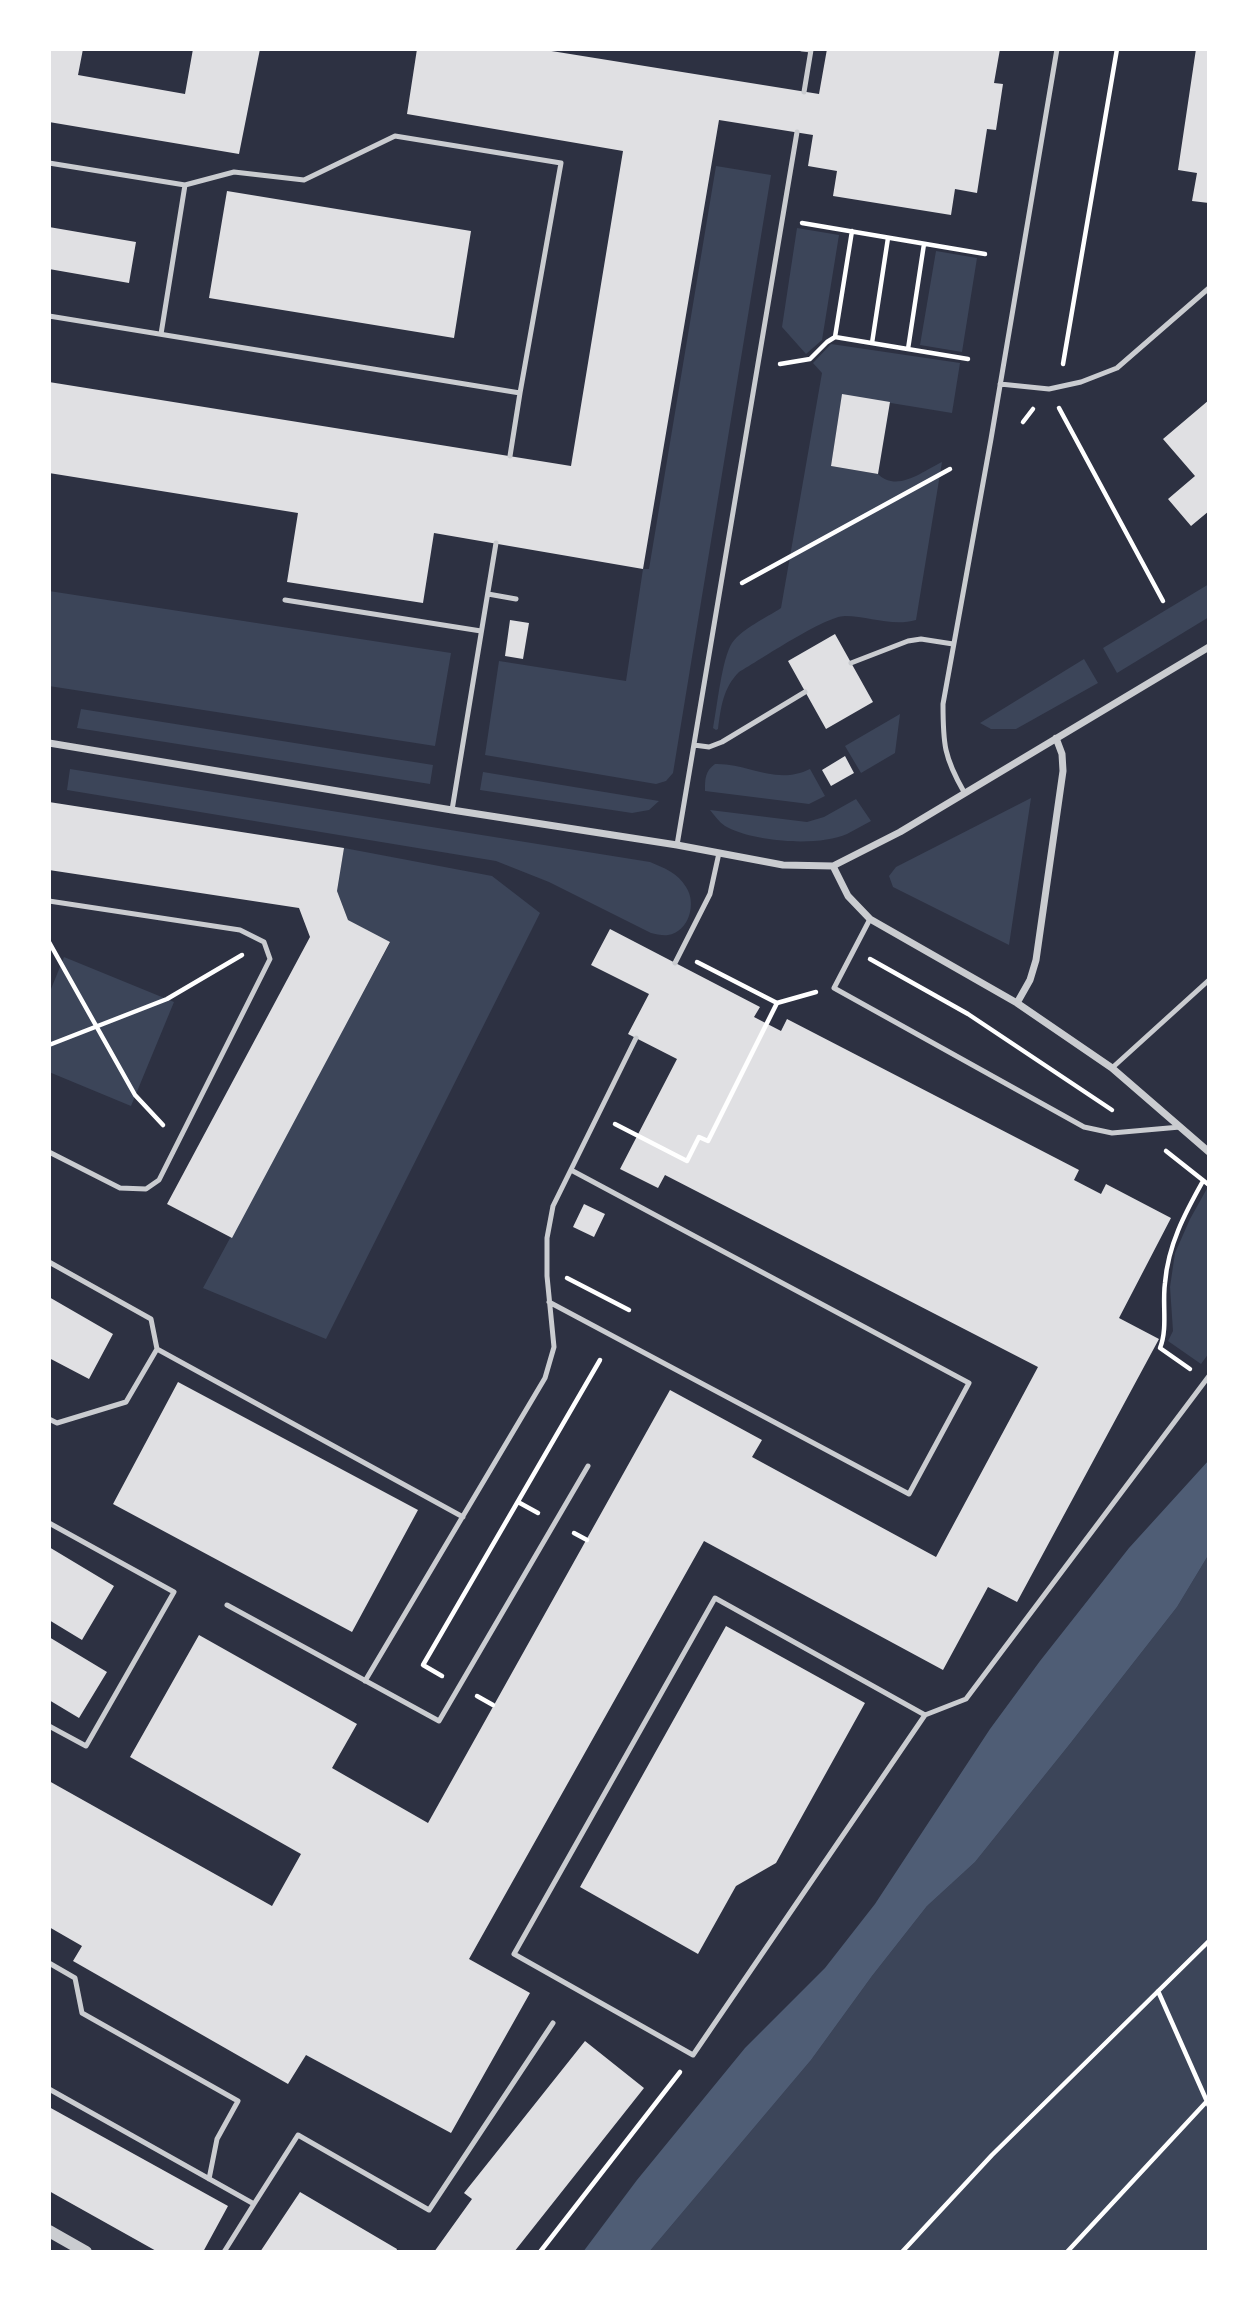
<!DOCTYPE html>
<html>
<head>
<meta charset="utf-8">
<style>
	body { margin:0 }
	#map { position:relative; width:1258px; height:2301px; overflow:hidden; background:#2d3142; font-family:Roboto,sans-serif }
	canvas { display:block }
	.frame { position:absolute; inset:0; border:51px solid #fff; pointer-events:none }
</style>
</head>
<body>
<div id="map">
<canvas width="1258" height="2301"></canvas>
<div class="frame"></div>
</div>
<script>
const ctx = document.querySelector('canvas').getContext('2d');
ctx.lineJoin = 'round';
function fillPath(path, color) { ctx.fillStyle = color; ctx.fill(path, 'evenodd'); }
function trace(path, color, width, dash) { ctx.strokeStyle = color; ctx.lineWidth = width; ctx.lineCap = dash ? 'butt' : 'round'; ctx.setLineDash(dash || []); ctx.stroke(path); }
const green = new Path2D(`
	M716 166 771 175 673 773 666 781 656 784 485 755 499 661 626 681 643 569H649Z
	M797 228 839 235 822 340 806 354 782 327Z
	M936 251 977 258 962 352 920 345Z
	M831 344 960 363 952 413 842 395 831 466 878 474C897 493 923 471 942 462L916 620C892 627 869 616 845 616 825 616 760 660 739 672 723 688 721 707 718 729L716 730 713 728C717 708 722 658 732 643 743 628 766 618 781 608L822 373 813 363Z
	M1209 584V617L1117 673 1103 648Z
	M49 591 451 653 435 746 49 686Z
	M1084 659 1098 683 1016 729H991L980 723Z
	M81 709 433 765 430 784 77 728Z
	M900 714 895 753 861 773 845 746Z
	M715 764C749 763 776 786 810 769L825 796 809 804 705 791C705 779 705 771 715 764Z
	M70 769 650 862C664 868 678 873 686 887 697 903 689 932 668 935 663 936 656 934 651 933L549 882 496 861 67 790Z
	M483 772 659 801 649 810 632 813 480 790Z
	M1031 798 1009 945 893 887 889 876 896 867Z
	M856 799 871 821C863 825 855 830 847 834 818 847 753 842 725 826 719 822 715 816 710 810L807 822 824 817Z
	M344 848 492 876 540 913 326 1339 203 1288 390 943 348 920 337 891Z
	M64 957 174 1002 131 1106 49 1072V994Z
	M1209 1185V1353L1201 1364 1168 1341 1173 1331 1170 1287 1175 1253 1190 1219Z
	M1209 1554V2252H649L811 2060 872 1976 927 1906 975 1862 1069 1745 1177 1607Z`);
const water = new Path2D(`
	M1209 1460V1554L1177 1607 1069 1745 975 1862 927 1906 872 1976 811 2060 649 2252H583L637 2180 745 2048 825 1968 875 1904 990 1729 1040 1661 1129 1548Z`);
const building = new Path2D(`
	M49 49H83L78 75 185 94 193 49H260L239 154 49 122Z
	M417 49H539L819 94 827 49H1000L994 83 1003 84 996 130 987 129 977 193 955 189 951 215 833 196 837 171 808 166 813 135 719 120 643 569 434 533 423 603 287 582 298 513 49 473V382L571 466 623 151 407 114Z
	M1196 49H1209V203L1192 201 1197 173 1178 170Z
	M227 191 471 231 454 338 209 298Z
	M49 227 136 242 129 283 49 269Z
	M842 394 890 402 878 474 831 466Z
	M1209 400V511L1191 526 1168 499 1195 476 1163 439Z
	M510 620 529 623 523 659 505 656Z
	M835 634 873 702 826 729 788 661Z
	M845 756 854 773 831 786 822 770Z
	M49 802 344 848 337 891 348 920 390 942 232 1238 167 1204 310 937 299 908 49 870Z
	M610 929 760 1007 754 1017 781 1031 787 1019 1079 1170 1074 1180 1101 1194 1106 1184 1171 1218 1119 1318 1159 1339 1017 1602 988 1587 943 1670 704 1541 469 1959 530 1993 451 2133 306 2055 288 2084 73 1961 82 1946 49 1927V1781L272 1906 301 1854 130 1757 199 1635 357 1724 332 1768 428 1823 670 1390 762 1440 752 1457 936 1557 1038 1367 665 1175 658 1188 620 1169 677 1059 628 1034 649 994 591 965Z
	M584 1204 605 1214 594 1237 573 1227Z
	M49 1297 113 1334 89 1379 49 1358Z
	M178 1382 418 1510 352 1632 113 1504Z
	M49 1547 114 1586 82 1640 49 1620Z
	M726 1626 865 1703 776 1863 736 1886 698 1954 580 1887Z
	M49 1637 107 1672 79 1718 49 1700Z
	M585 2041 644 2088 514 2252H434L472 2199 464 2193Z
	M49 2107 228 2206 203 2252H158L49 2191Z
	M300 2192 397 2249 396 2252H260Z`);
const path = new Path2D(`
	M802 223 985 254
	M835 337 852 231
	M872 343 888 238
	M908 349 924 244
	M780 364 810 359 827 342 835 337 968 359
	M1063 364 1117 49
	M1059 408 1163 601
	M1023 422 1033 409
	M742 583 950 469
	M49 942 135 1095 163 1125
	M870 959 968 1014 1112 1110
	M697 962 777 1003 816 992
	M49 1045 167 999 242 955
	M615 1124 687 1161 699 1137 708 1141 777 1003
	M1166 1151 1209 1185
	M567 1278 629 1310
	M1190 1369 1160 1348C1168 1328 1162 1304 1165 1283 1168 1245 1185 1213 1203 1181
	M518 1502 538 1513
	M574 1533 587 1540
	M442 1676 423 1665 600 1360
	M477 1696 493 1705
	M1158 1991 1209 2106
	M540 2252 680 2072
	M902 2252 992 2155 1209 1941
	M1067 2252 1209 2099`);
const service = new Path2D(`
	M802 49 811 50 804 92
	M49 163 185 185 161 334
	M49 316 520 393 561 163 395 136 304 180 234 172 185 185
	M1000 384 1049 389 1081 382 1117 368 1209 288
	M510 456 520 393
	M488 594 516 599
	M285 600 481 631
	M851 663 908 641 921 639 953 644
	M694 745 709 747 722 742 805 692
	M964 792C944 757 943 744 943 704L991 439 1057 49
	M452 810 496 543
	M677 845 797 132
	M49 901 240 930 264 942 270 959 159 1180 146 1189 120 1188 49 1152
	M870 919 834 988 1084 1127 1112 1133 1180 1127
	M675 963 710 894 719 853
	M1112 1068 1209 980
	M49 1262 151 1319 157 1349 126 1402 57 1423 49 1419
	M549 1302 909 1494 969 1383 571 1170
	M157 1349 463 1517
	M49 1523 174 1592 86 1746 49 1726
	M715 1598 925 1715 693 2055 514 1954Z
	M227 1605 439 1721 588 1466
	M365 1681 545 1378 554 1347 547 1276V1238L553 1206 636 1038
	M925 1715 966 1699 1209 1376
	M49 1963 75 1978 82 2013 238 2101 217 2139 209 2179
	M49 2089 254 2204 224 2252
	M254 2204 298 2135 429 2210 553 2023`);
const minor = new Path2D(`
	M49 743 452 810 677 845 783 865 833 866 900 832 1209 647
	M833 866 848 896 870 919 1017 1003 1112 1068 1209 1152
	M1017 1003 1030 980 1036 960 1063 771 1062 754 1056 738`);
const tertiary = new Path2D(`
	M49 2231 86 2252`);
const tram = new Path2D(`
	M49 2252H50`);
fillPath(green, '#3c4559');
fillPath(water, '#4f5d75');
fillPath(building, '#e0e0e3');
trace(path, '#fff', 4.5);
trace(service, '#caccd0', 5);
trace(minor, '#caccd0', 7);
trace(tertiary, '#caccd0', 12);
trace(tram, '#abadb3', 2);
</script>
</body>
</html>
